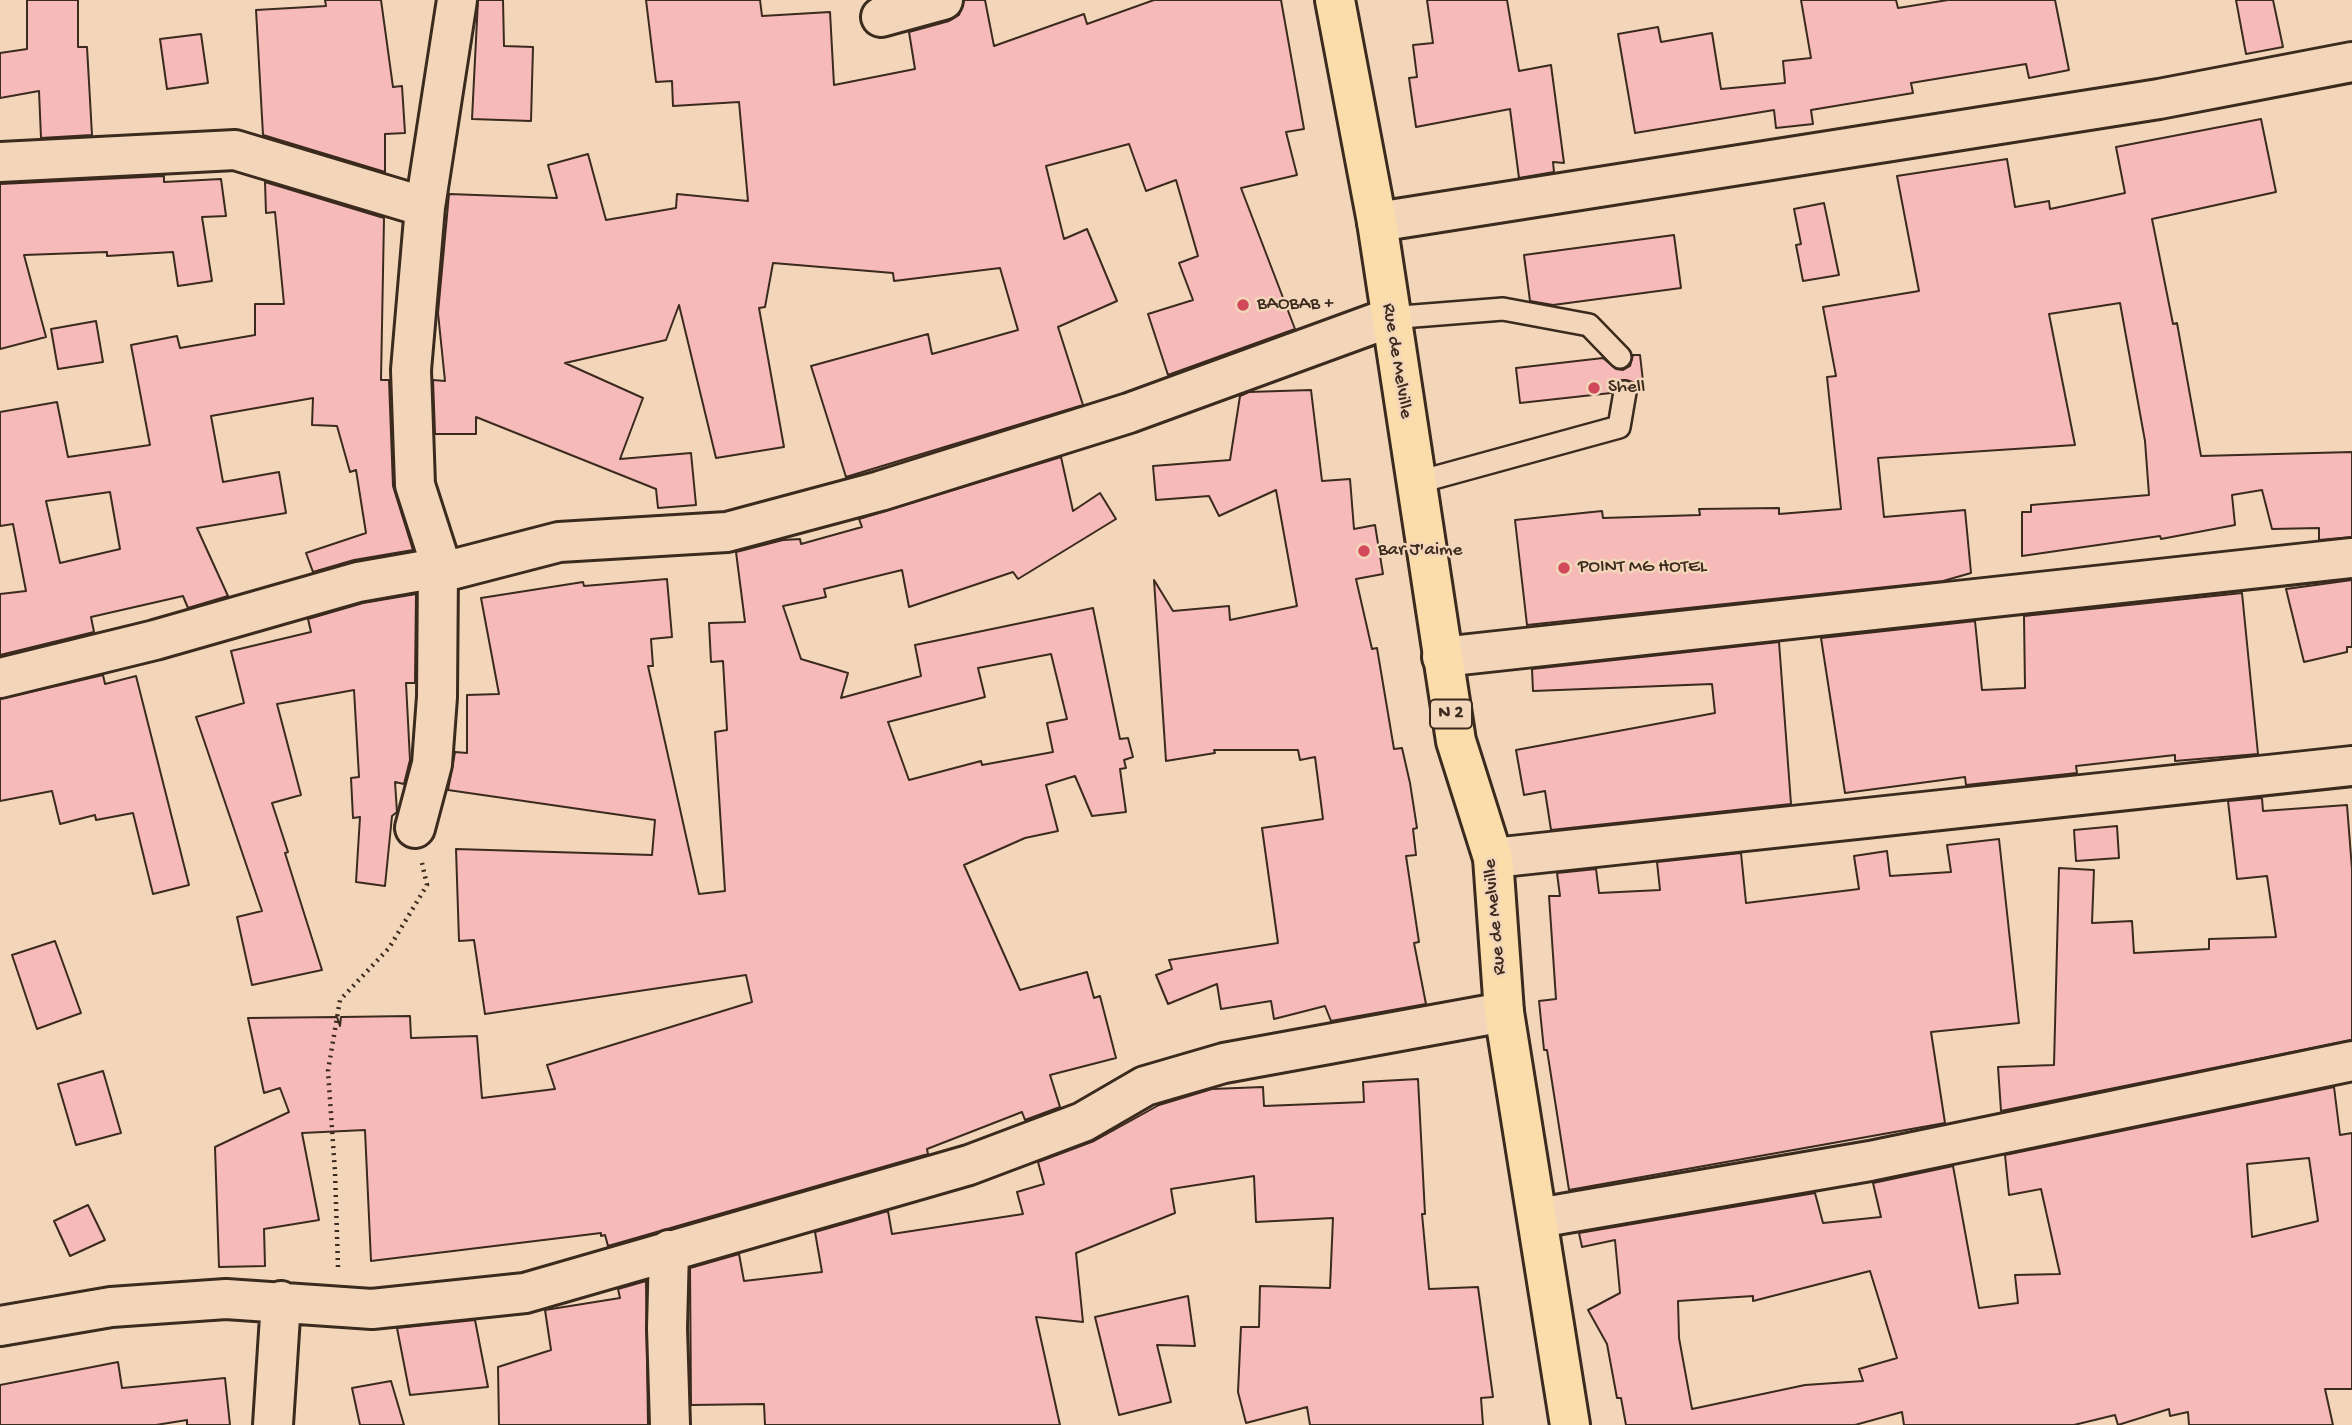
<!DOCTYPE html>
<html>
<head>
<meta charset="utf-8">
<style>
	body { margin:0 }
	canvas { display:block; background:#f3d6b9 }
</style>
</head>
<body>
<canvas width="2352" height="1425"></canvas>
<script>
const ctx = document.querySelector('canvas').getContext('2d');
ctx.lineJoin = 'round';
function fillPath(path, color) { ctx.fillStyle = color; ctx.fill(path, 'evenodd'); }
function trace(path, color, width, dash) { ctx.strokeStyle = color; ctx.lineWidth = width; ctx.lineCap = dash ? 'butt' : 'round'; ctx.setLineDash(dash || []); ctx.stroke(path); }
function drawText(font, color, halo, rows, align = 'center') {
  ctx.font = font + ' "Gochi Hand",sans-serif'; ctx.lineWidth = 5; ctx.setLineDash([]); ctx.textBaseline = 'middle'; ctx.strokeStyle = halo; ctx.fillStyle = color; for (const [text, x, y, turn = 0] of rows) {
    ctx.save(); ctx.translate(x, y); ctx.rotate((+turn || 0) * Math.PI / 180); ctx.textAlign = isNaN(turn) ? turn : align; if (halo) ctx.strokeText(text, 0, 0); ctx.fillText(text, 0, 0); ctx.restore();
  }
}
const building = new Path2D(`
	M27 0H78V47H87L92 135 41 138 39 91 0 98V53L27 49Z
	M325 0H381L393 87 402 86 405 133 385 134V172L263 135 256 10 326 6Z
	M478 0H503L504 46 533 47 531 121 472 119Z
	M646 0H760L762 16 830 12 834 85 915 69 909 32 949 21 959 15 964 0H985L994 46 1084 14 1087 24 1154 0H1281L1304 129 1286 132 1297 175 1241 188 1295 329 1168 375 1148 314 1193 300 1179 263 1198 256 1176 180 1146 191 1129 144 1046 166 1064 239 1087 229 1117 301 1058 327 1083 405 846 477 811 366 928 334 932 354 1018 330 1000 268 894 281 893 273 773 263 765 307 759 308 784 447 716 458 679 305 666 340 565 363 643 398 620 459 691 453 696 505 658 508 656 489 476 417V434H435L433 380 445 381 438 313 449 194 557 198 548 165 588 154 606 220 676 208 677 194 748 201 739 102 673 106 672 81 656 82Z
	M1427 0H1507L1519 71 1551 65 1564 163 1553 162 1554 172 1519 178 1510 109 1416 127 1409 78 1417 77 1413 45 1433 43Z
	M1801 0H1896L1898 8 1948 0H2055L2069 70 2029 78 2026 64 1911 83 1913 93 1811 110 1813 124 1776 128 1774 110 1635 133 1618 34 1658 27 1661 42 1712 33 1721 89 1785 83 1783 61 1811 58Z
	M2236 0H2273L2283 47 2246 54Z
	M201 34 208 83 167 89 160 39Z
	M2261 119 2276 192 2152 219 2173 324 2177 323 2201 456 2352 452V537L2319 540V528L2272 529 2262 490 2232 495 2235 525 2161 539 2160 536 2022 556V512H2031V505L2149 495 2145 441 2120 303 2049 314 2075 445 1878 458 1884 517 1965 510 1971 573 1943 581 1527 625 1515 520 1602 511 1603 518 1700 515 1699 509 1779 508V514L1841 509 1827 377 1836 376 1823 307 1919 291 1897 176 2007 159 2015 207 2049 201 2050 209 2125 193 2116 147Z
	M164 176V182L221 179 226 216 202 217 212 281 178 286 173 252 107 256V252L24 255 46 337 0 349V184Z
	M265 182 384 218 381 380H389L393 486 413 550 354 560 313 572 306 553 366 533 356 470 350 472 337 426 312 425 313 398 211 416 223 482 279 472 286 513 197 528 228 596 188 608 183 596 91 617 94 632 0 655V594L26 591 13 524 0 526V412L57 402 68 457 150 445 131 345 177 336 180 348 255 335V304H284L275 212 266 213ZM110 492 120 549 60 563 46 501Z
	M1824 203 1839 275 1803 281 1796 245 1801 244 1794 209Z
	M1674 235 1681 288 1553 305 1530 301 1524 255Z
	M96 321 103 362 58 369 51 329Z
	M1633 355H1640L1644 390 1638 391 1633 382 1621 380 1615 384 1611 393 1520 403 1516 368 1603 358 1616 369 1623 370 1630 366Z
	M1311 390 1322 481 1350 479 1354 529 1375 525 1383 574 1356 579 1372 649 1377 648 1394 749 1402 748 1410 783 1417 828 1413 829 1416 855 1406 856 1419 942 1414 943 1426 1004 1331 1021 1325 1006 1274 1019 1271 1001 1221 1009 1217 984 1168 1004 1156 975 1172 969 1169 960 1278 943 1262 828 1323 819 1315 757 1300 760 1298 750H1214L1215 753 1166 761 1154 580 1173 611 1229 606 1230 620 1297 606 1276 490 1219 516 1209 496 1156 500 1153 466 1230 460 1240 396 1249 392Z
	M1061 457 1073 511 1100 493 1116 519 1018 579 1013 572 909 607 902 570 824 589 826 597 783 606 801 659 848 673 841 698 921 676 915 645 1093 608 1120 739 1128 738 1133 757 1124 760 1126 768 1120 769 1126 812 1092 816 1075 776 1046 785 1058 831 1025 838 964 865 1020 990 1087 972 1094 998 1100 996 1116 1058 1050 1075 1060 1107 1025 1120 1022 1112 927 1149 928 1154 608 1246 605 1235 601 1236V1233L371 1261 365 1130 302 1133 319 1220 264 1229 265 1266 219 1267 215 1147 289 1112 280 1088 264 1093 248 1018 337 1017 340 1026 341 1017 410 1016 411 1038 477 1036 482 1098 555 1089 547 1065 752 1002 746 975 485 1014 474 940 459 941 456 849 652 855 655 820 448 790 455 752 467 753V695L499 694 481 598 583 582 584 586 667 579 672 637 651 639 653 666H648L699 894 725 891 715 732 727 730 723 661 711 662 709 623 745 622 736 552 783 540 800 539 801 544 862 527 859 519ZM1051 654 1067 719 1047 723 1053 752 982 765 981 761 909 780 888 722 985 697 978 668Z
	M2352 580V647H2347V652L2304 662 2286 589Z
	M2242 593 2258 754 2175 761V755L2076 766 2077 773 1966 785 1965 777 1845 793 1821 638 1975 621 1982 690 2025 688 2024 616Z
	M416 594 415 683H406L410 760 404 784 395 782 397 812 392 816 385 886 356 882 360 817 353 818 351 778 359 777 354 690 277 704 301 795 272 803 288 852 285 853 322 970 252 985 237 917 262 911 196 717 244 703 231 651 311 632 308 619 363 603Z
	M1779 642 1791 804 1551 830 1545 791 1524 795 1516 750 1715 713 1712 684 1533 691 1532 669Z
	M103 675 105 684 136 676 189 885 153 894 133 813 96 820 95 815 60 824 52 791 0 801V699Z
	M2262 798 2263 811 2347 805 2352 869V1040L2001 1111 1998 1067 2054 1065 2059 868 2094 870 2092 923 2132 921 2134 953 2209 949V939L2276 937 2267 876 2237 879 2228 801Z
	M2117 826 2119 858 2076 861 2074 830Z
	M1999 839 2019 1023 1931 1032 1945 1123 1569 1190 1547 1050H1544L1539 1001 1556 999 1549 896H1560L1557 873 1596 869 1599 893 1660 890 1657 862 1741 853 1746 903 1859 889 1854 856 1887 851 1890 876 1951 872 1947 845Z
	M55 941 81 1013 37 1029 12 955Z
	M103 1071 121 1133 76 1145 58 1084Z
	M1418 1079 1425 1214H1422L1429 1289 1478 1287 1493 1397 1481 1398 1483 1425H1310L1307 1407 1246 1423 1238 1392 1241 1327H1259L1260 1286 1330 1288 1333 1218 1256 1222 1254 1176 1171 1189 1175 1213 1076 1253 1083 1322 1036 1317 1060 1425H765L764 1404 691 1405 690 1268 739 1254 744 1281 822 1272 815 1232 888 1211 892 1234 1023 1214 1017 1192 1044 1184 1038 1162 1094 1141 1159 1105 1212 1089 1263 1087 1264 1106 1364 1102 1363 1082Z
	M2334 1087 2340 1135 2352 1133V1389H2325L2333 1425H2189L2188 1412 2170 1416 2169 1409 2118 1425 2115 1415 2074 1425H1904L1902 1412 1855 1425H1626L1621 1398H1617L1607 1344 1588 1310 1620 1293 1615 1240 1582 1247 1579 1233 1815 1193 1823 1223 1881 1217 1873 1183 1953 1166 1979 1308 2018 1303 2015 1275 2060 1274 2041 1189 2009 1195 2005 1155ZM2309 1158 2318 1221 2252 1237 2247 1164ZM1870 1271 1897 1358 1859 1369 1863 1381 1805 1385 1692 1409 1679 1338 1678 1301 1753 1296V1301Z
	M88 1205 105 1240 70 1256 54 1221Z
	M646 1281 648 1425H499L498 1367 551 1350 545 1310 620 1298 618 1289Z
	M1188 1296 1195 1346 1157 1345 1171 1402 1119 1415 1095 1317Z
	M475 1320 488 1387 410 1395 397 1328Z
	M118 1362 122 1388 225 1378 230 1425H187V1420L156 1425H0V1385Z
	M391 1381 404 1425H360L352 1388Z`);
const path = new Path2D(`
	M338 1267 335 1172 328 1071 340 1000 389 948 427 885 422 863`);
const service = new Path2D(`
	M1389 318 1503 309 1589 325 1620 357
	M1415 483 1619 427 1625 392`);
const minor = new Path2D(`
	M881 17 943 0
	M0 162 235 150 425 207
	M1377 222 2159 99 2352 62
	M443 572 415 485 411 370 425 207 457 0
	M1442 657 2352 558
	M0 678 155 640 358 582 438 568 443 572 559 542 727 532 880 491 1129 413 1389 318
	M415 828 432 764 437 697 438 568
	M1493 858 2352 766
	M1538 1218 1870 1161 2352 1061
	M669 1250 667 1328 670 1425
	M0 1326 111 1307 226 1299 372 1309 525 1293 969 1165 1083 1122 1145 1086 1224 1063 1504 1012
	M273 1425 281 1301`);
const primary = new Path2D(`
	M1335 0 1377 222 1456 741 1493 858 1504 1012 1570 1425`);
const markers = [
	[1243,305,7,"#d1495b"],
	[1594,388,7,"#d1495b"],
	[1364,551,7,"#d1495b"],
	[1564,568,7,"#d1495b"]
];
const shields = [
	[1451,714,42]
];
const shieldNames = [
	["N 2",1451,714]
];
const poiNames = [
	["BAOBAB +",1257,305],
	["Shell",1608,388],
	["Bar J'aime",1378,551],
	["POINT MG HOTEL",1578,568]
];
const streetNames = [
	["Rue de Melville",1396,361,81],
	["Rue de Melville",1496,917,-95]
];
fillPath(building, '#f6bab8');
trace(building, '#3b2a1e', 2);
trace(service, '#3b2a1e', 26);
trace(minor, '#3b2a1e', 44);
trace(primary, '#3b2a1e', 44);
trace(path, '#3b2a1e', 4.5, [2, 5]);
trace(service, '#f3d6b9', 21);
trace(minor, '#f3d6b9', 38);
trace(primary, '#fbddab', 38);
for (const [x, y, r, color] of markers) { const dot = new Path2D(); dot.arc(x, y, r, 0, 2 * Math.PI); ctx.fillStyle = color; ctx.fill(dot); trace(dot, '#f3d6b9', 2.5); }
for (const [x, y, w] of shields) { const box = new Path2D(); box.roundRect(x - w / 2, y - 14.5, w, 29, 5); ctx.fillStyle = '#f3d6b9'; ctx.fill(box); trace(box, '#3b2a1e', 2); }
drawText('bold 18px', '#3b2a1e', null, shieldNames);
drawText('19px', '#3b2a1e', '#f3d6b9', poiNames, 'left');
drawText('19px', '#3b2a1e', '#f3d6b9', streetNames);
</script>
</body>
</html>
